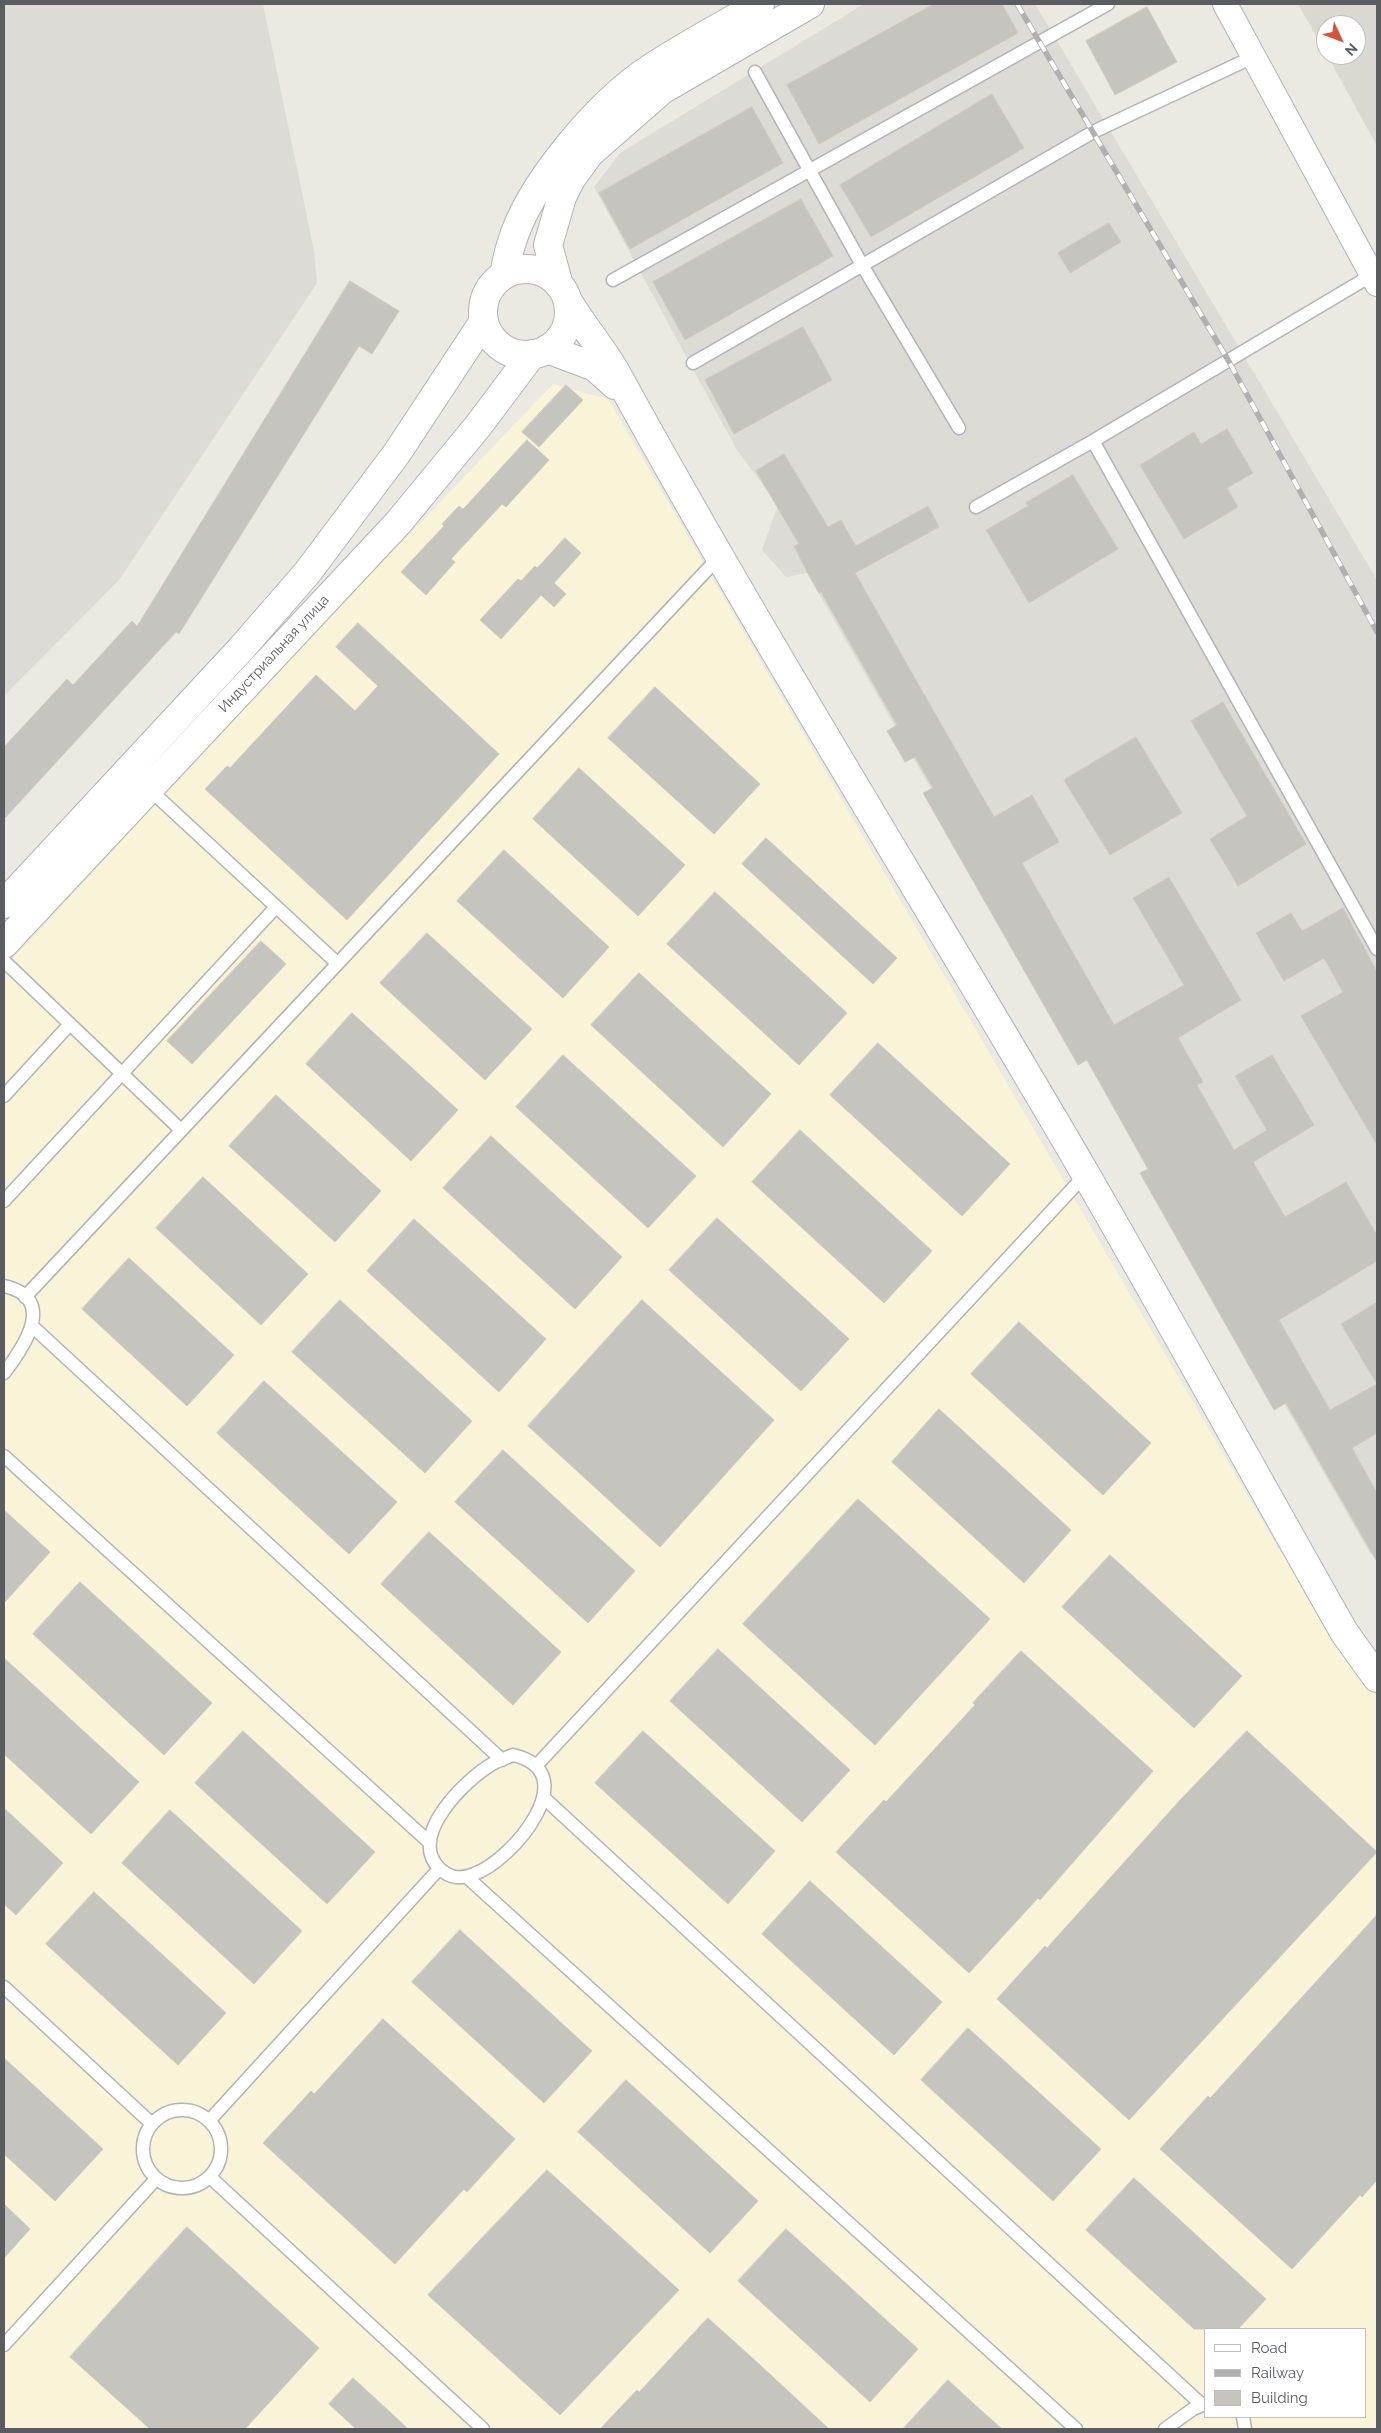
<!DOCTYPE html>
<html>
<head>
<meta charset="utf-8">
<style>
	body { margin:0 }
	#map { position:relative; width:1381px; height:2433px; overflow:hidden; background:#ebe9e1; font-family:Raleway,sans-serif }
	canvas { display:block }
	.frame { position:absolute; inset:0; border:5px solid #5a5c60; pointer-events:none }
	.legend { position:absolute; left:1204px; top:2328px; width:162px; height:90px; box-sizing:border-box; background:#fff; border:1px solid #bdbebf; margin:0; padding:6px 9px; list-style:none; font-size:15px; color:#5a5c60 }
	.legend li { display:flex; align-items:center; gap:10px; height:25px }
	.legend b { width:25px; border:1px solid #bdbebf }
	.north { position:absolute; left:1316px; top:15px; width:50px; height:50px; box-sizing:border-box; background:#fff; border:1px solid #bdbebf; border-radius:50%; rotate:133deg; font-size:14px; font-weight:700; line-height:20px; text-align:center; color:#5a5c60 }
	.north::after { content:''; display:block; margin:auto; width:18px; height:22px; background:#d4523e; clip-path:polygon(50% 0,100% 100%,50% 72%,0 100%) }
</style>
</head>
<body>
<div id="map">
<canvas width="1381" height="2433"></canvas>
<div class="frame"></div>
<ul class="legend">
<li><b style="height:6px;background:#fff"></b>Road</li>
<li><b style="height:6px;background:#b0b0b1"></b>Railway</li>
<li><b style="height:14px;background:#c6c4be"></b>Building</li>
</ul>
<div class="north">N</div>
</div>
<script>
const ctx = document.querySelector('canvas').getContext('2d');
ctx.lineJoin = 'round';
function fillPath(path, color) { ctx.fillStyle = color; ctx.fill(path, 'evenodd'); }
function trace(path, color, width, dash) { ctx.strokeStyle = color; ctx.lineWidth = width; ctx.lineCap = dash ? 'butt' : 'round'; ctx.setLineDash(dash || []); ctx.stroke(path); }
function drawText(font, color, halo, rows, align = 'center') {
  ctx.font = font + ' Raleway,sans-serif'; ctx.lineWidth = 5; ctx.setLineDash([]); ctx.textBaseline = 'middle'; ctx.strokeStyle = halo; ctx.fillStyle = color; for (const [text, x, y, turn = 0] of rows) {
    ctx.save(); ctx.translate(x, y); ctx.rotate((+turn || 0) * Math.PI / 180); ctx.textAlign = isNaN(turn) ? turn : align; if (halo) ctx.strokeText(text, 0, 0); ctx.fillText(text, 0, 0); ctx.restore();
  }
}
const commercial = new Path2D(`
	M553 384 608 399 1277 1546 1377 1697V2429H4V968L315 633ZM1205 2329H1365V2417H1205Z`);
const industrial = new Path2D(`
	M4 4H263L314 251 317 283 119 580 4 696Z
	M864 4H1035L1377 580V1551L1371 1555 807 573 786 577 762 550 778 505 737 450 594 187 620 153Z`);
const education = new Path2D(`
	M1298 4H1377V146L1327 55H1356V25H1326V54Z`);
const building = new Path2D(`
	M934 4H1002L1018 33 819 144 787 85Z
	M1147 7 1177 62 1115 95 1086 41Z
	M992 94 1024 148 871 237 840 185Z
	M752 107 783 163 630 249 599 193Z
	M801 199 833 256 685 340 653 282Z
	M1109 223 1121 242 1070 273 1058 253Z
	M350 281 399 311 372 354 359 346 179 634 176 632 4 819V747L67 679 73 685 132 621 137 626Z
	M803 327 832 380 734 434 705 380Z
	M566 385 583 400 539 447 522 432Z
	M1227 429 1253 473 1227 488 1238 507 1184 539 1140 465 1194 432 1201 444Z
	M527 440 549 460 506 507 502 504 451 559 455 562 426 595 401 572 444 526 442 524 459 506 463 509Z
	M784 454 828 527 841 520 856 546 928 506 939 527 855 573 994 817 1032 795 1059 842 1022 863 1114 1025 1184 985 1133 898 1169 877 1241 1000 1178 1038 1203 1082 1197 1085 1234 1150 1267 1130 1235 1076 1272 1055 1314 1125 1253 1162 1285 1217 1346 1182 1377 1235V1261L1279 1320 1330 1410 1377 1384 1341 1324 1377 1302V1433L1352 1448 1377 1493V1562L1286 1403 1274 1410 1140 1173 1148 1169 1087 1060 1078 1065 923 793 933 788 915 757 905 762 887 731 897 725 821 592 819 593 807 572 794 546 799 544 756 471Z
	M1073 475 1118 549 1029 603 986 530 1028 506 1026 503Z
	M565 538 581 553 554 583 566 594 554 607 541 595 501 639 480 620 518 579 521 581 535 566 537 568Z
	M358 623 499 754 347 920 205 789 227 766 230 768 316 675 355 711 378 686 336 647Z
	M655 687 760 784 714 834 608 738Z
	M1223 702 1306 844 1238 886 1210 839 1247 816 1191 721Z
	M1136 737 1182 813 1110 855 1064 780Z
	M579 768 685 865 638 916 533 819Z
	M766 838 897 958 873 984 742 864Z
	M504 850 609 947 563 998 457 901Z
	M715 892 847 1013 799 1065 667 944Z
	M1343 908 1377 972V1145L1301 1016 1343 992 1324 958 1284 981 1256 933 1291 913 1302 931Z
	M427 933 532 1029 485 1080 380 983Z
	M261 941 286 964 192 1064 167 1041Z
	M639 973 771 1094 723 1147 591 1025Z
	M352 1013 458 1110 411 1161 306 1064Z
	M878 1043 1010 1164 962 1216 830 1095Z
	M563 1055 696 1176 648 1228 516 1107Z
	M276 1095 381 1191 335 1242 229 1146Z
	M800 1130 932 1251 884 1303 752 1182Z
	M491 1136 622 1257 575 1309 443 1188Z
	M203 1177 308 1274 261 1325 156 1228Z
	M717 1218 849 1339 801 1391 669 1270Z
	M414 1219 546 1339 499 1392 367 1271Z
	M129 1258 234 1355 187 1406 82 1309Z
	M340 1300 472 1421 425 1473 292 1352Z
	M642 1300 774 1420 660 1547 528 1426Z
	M1019 1322 1151 1443 1103 1495 971 1374Z
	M264 1381 397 1502 349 1554 217 1433Z
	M939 1409 1071 1530 1024 1583 892 1462Z
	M503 1450 635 1571 588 1623 455 1502Z
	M858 1499 990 1619 875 1745 743 1624Z
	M4 1510 50 1552 4 1603Z
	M429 1532 561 1652 513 1705 381 1584Z
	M1110 1555 1242 1676 1194 1728 1062 1607Z
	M80 1582 212 1703 164 1755 33 1634Z
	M718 1649 850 1770 802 1822 670 1701Z
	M1021 1651 1153 1771 1040 1900 1038 1898 969 1973 836 1852 884 1800 886 1802 975 1705 973 1703Z
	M4 1658 139 1782 91 1834 4 1754Z
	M243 1731 375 1852 327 1904 195 1783Z
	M643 1731 775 1851 728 1904 595 1783Z
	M1247 1731 1377 1852 1129 2120 997 1999 1045 1946 1047 1948 1182 1798Z
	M4 1808 63 1863 16 1915 4 1904Z
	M170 1810 302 1931 254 1984 122 1863Z
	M810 1881 942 2002 894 2055 762 1934Z
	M94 1892 226 2013 178 2065 46 1944Z
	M1377 1915V2180L1362 2197 1360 2195 1292 2269 1160 2149 1208 2096 1210 2098Z
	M460 1930 592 2051 544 2103 412 1982Z
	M383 2019 515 2139 467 2192 464 2189 395 2264 263 2143 311 2091 314 2094Z
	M968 2028 1101 2149 1053 2201 921 2080Z
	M4 2058 103 2149 55 2201 4 2154Z
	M626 2080 758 2201 710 2253 578 2132Z
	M547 2170 679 2290 560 2415 428 2295Z
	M1134 2178 1266 2299 1238 2329H1194L1086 2230Z
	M4 2204 30 2229 4 2258Z
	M187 2227 319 2348 245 2429H150L70 2357Z
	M786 2229 918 2349 870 2402 738 2281Z
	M708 2318 760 2365 829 2429H600L637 2390 639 2392Z
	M353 2378 391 2413 408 2429H356L329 2404Z
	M948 2380 974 2404 1002 2429H903Z`);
const service = new Path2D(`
	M755 72 862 265 959 428
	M613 280 1108 4
	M693 363 1093 132 1253 57
	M1093 441 1377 949
	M976 507 1093 441 1372 275
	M148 788 337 963
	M4 961 181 1130
	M4 1096 70 1024
	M4 1201 276 907
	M4 1286C58 1298 24 1347 4 1373
	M25 1297 719 557
	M32 1326 502 1760
	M4 1456 430 1843
	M513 1755C587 1772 512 1861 474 1874 461 1879 451 1879 440 1869 406 1837 465 1780 492 1764 499 1760 506 1758 513 1755Z
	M536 1766 1086 1174
	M543 1797 1202 2405
	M467 1877 1076 2429
	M4 1987 152 2124
	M143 2149a39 39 0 1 1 78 0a39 39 0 1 1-78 0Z
	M209 2121 439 1869
	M210 2177 483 2429
	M4 2345 156 2179
	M1243 2417 1245 2429
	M1165 2429 1193 2409 1205 2404`);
const minor = new Path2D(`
	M1225 4 1377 284`);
const tertiary = new Path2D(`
	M483 312a43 43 0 1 1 86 0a43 43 0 1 1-86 0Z
	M504 275C506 265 508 254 511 245 528 185 599 102 651 68 686 45 724 25 760 4
	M558 282 548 245 562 197 571 179 590 153 662 90 810 4
	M568 301C582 325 602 348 615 371 764 643 929 905 1085 1173 1173 1325 1257 1479 1344 1632L1377 1678
	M547 349 595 367 615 385
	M4 904 240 650 307 573 397 453 484 321
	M4 944 398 523 478 426 532 354`);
const rail = new Path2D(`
	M1017 4 1228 360 1377 632`);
const streetNames = [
	["Индустриальная улица",274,654,-47]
];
fillPath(commercial, '#f9f3d8');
fillPath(industrial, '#dcdbd6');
fillPath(education, '#dad8d0');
fillPath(building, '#c6c4be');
trace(building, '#cfcbc0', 1);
trace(service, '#b2b3b7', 15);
trace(minor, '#b2b3b7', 26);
trace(tertiary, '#b2b3b7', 30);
trace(service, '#fff', 12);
trace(minor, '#fff', 24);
trace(tertiary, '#fff', 28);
trace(rail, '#b0b0b1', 5.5);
trace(rail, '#fff', 4, [11]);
drawText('14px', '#5a5c60', '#fff', streetNames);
</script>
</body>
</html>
